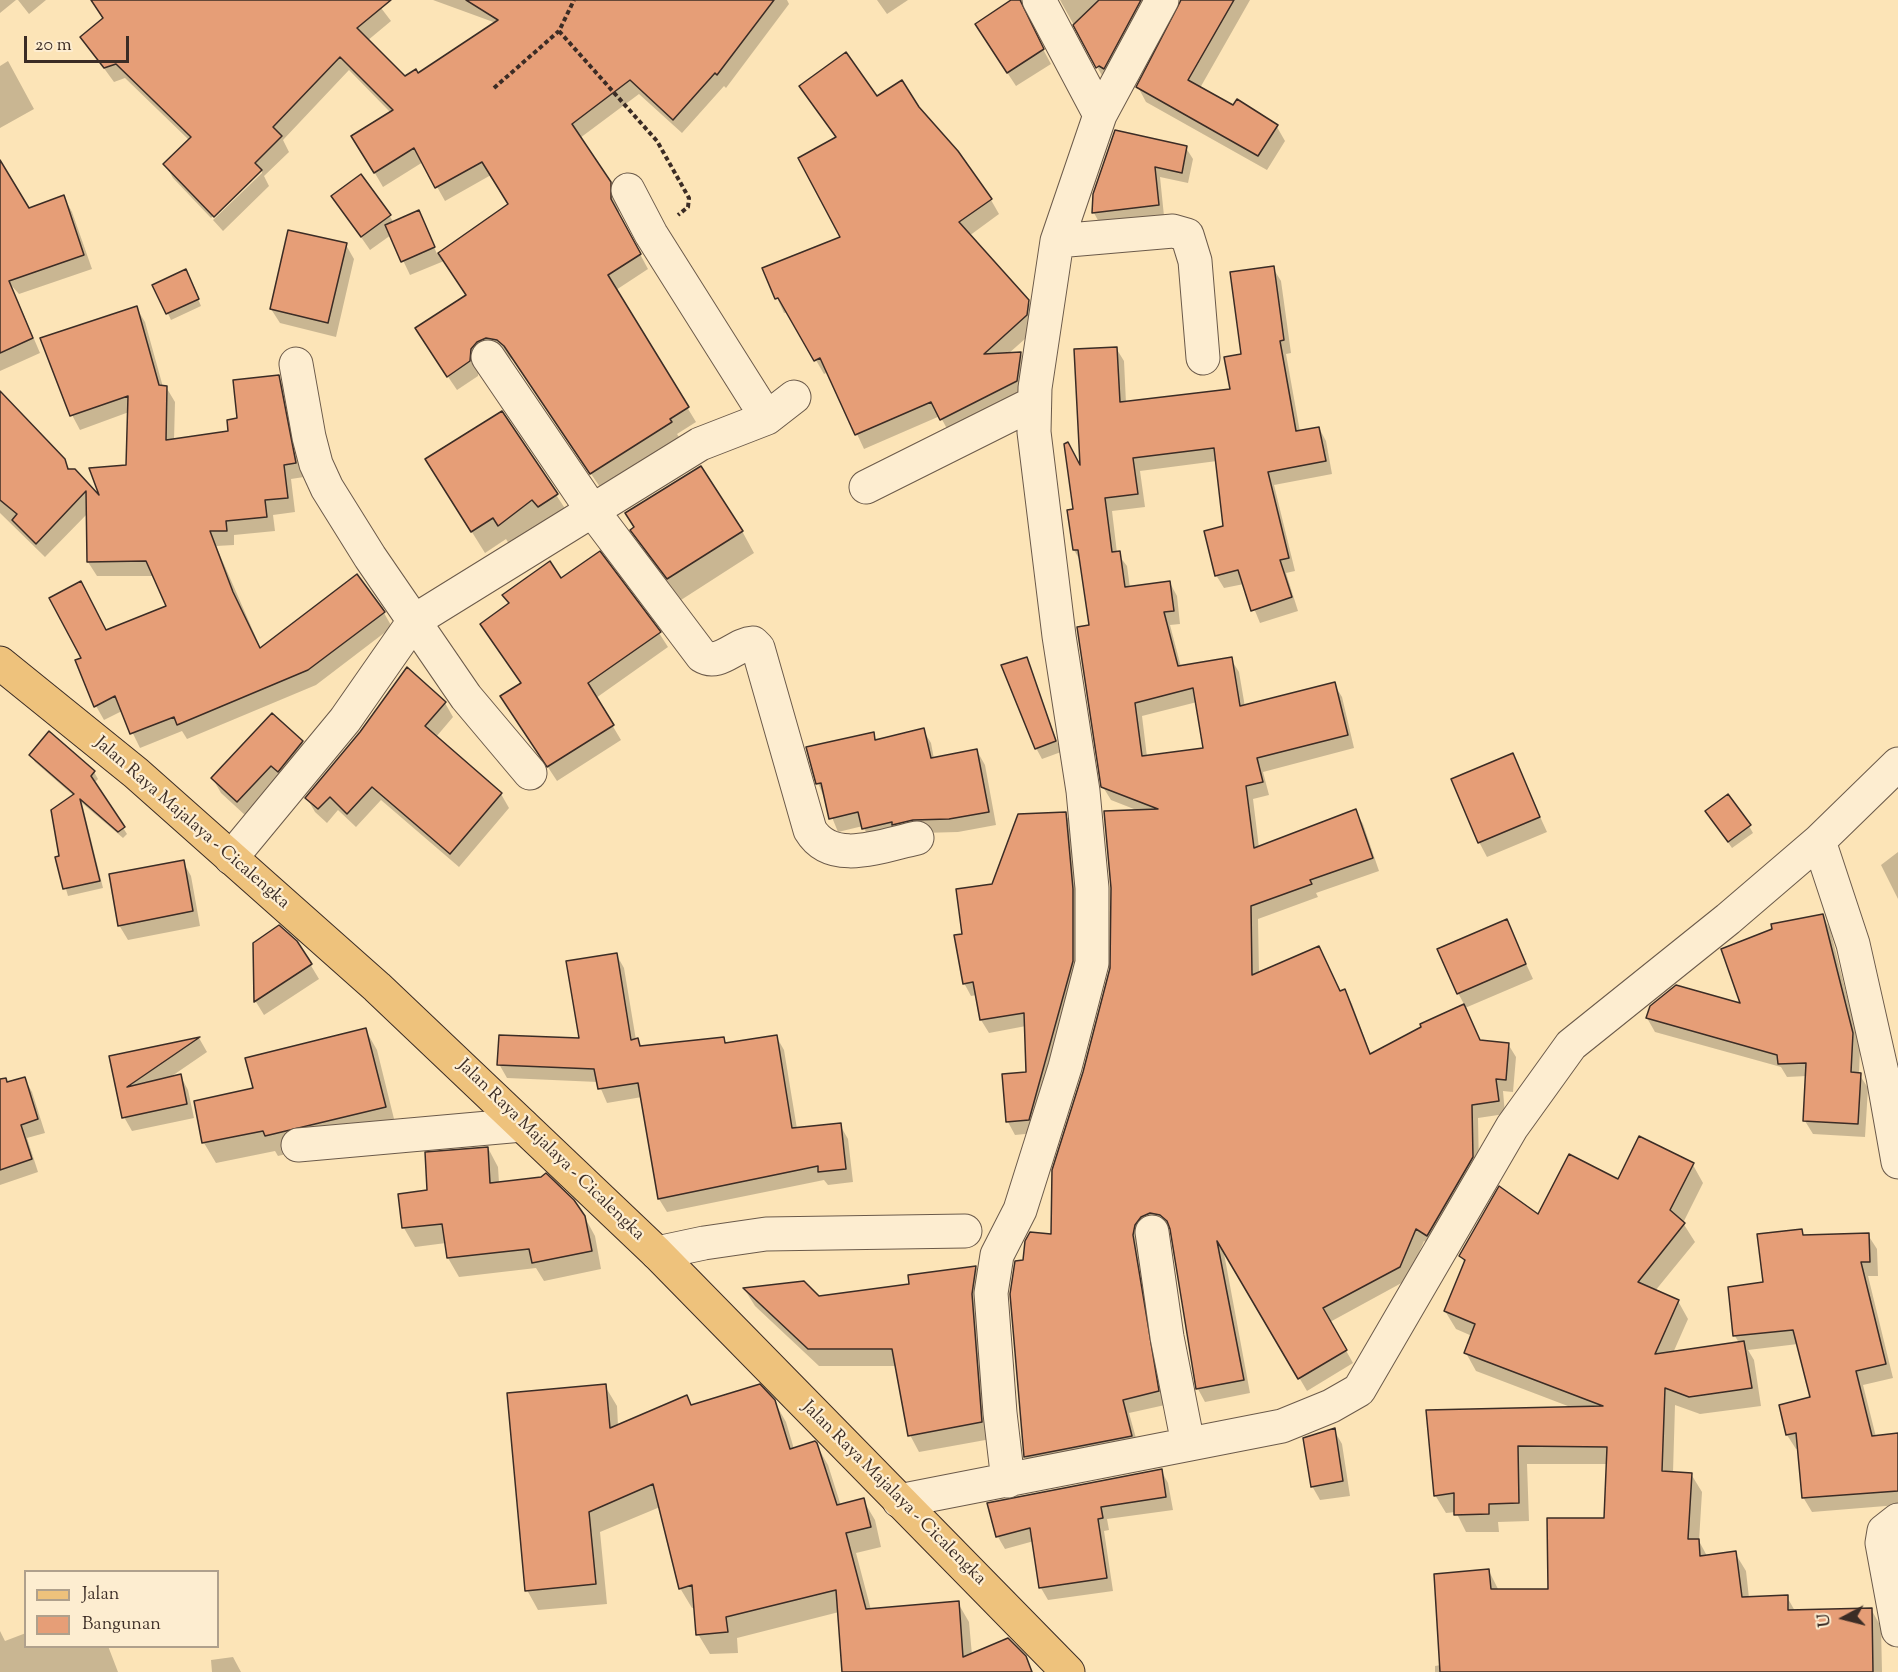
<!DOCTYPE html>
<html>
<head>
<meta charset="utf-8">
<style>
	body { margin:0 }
	#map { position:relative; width:1898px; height:1672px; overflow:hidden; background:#fce4b7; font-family:"Sorts Mill Goudy",serif }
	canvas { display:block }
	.legend { position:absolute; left:24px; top:1570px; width:195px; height:78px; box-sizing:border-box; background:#fdedd0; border:2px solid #afa08c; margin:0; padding:8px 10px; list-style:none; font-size:18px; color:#3b2c25 }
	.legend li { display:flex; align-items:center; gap:12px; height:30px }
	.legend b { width:30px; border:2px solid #afa08c }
	.north { position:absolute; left:1814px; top:1588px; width:60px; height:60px; -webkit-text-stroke:4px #fdedd0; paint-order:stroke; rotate:263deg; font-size:16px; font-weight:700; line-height:24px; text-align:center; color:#3b2c25 }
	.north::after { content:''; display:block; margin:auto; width:21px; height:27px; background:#3b2c25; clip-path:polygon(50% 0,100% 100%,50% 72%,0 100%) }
	.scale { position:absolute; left:24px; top:36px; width:105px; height:27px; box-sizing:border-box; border:3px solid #3b2c25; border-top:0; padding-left:8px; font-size:18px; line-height:21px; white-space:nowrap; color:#3b2c25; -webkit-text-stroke:4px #fdedd0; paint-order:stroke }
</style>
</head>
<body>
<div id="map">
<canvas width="1898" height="1672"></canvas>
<ul class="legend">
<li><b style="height:8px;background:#eec27c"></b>Jalan</li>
<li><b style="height:16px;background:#e69e77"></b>Bangunan</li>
</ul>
<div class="north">U</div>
<div class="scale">20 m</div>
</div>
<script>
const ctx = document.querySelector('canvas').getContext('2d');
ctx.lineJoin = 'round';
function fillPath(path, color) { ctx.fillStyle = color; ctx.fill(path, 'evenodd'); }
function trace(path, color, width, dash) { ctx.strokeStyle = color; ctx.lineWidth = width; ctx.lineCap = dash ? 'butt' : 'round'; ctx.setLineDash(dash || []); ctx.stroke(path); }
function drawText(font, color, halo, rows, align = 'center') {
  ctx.font = font + ' "Sorts Mill Goudy",serif'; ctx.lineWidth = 4.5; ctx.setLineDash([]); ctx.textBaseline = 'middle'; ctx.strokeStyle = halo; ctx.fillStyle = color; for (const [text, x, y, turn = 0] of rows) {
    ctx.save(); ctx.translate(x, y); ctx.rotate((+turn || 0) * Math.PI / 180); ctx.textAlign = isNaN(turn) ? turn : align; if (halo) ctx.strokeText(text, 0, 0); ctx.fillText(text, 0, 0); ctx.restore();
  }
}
const shadow = new Path2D(`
	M0 0H16L0 13Z
	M18 0H46L29 14Z
	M91 0H375L391 21 367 41 405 78 418 75 496 23 433 0H787L789 4 726 88 724 86 682 133 639 94 580 138 619 199V215L648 269 616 290 696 422 677 434 679 437 600 487 514 361 506 355 479 364 478 376 457 390 425 343 467 296 444 261 410 275 391 235 370 250 333 197 389 215 394 223 419 212 437 254 509 205 491 175 445 201 423 162 383 187 362 151 391 113 349 70 283 140 289 152 264 176 269 186 223 231 213 220 262 173V169L211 218 173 178 165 164 189 140 125 78 114 82 82 38 104 19Z
	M877 0H908L887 14Z
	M1014 0H1025L1030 8V25L1051 64 1016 86 985 39Z
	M1060 0H1154L1105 81Z
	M1182 0H1250L1200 88 1277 127 1285 141 1267 170 1146 102 1138 87Z
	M8 61 34 109 0 128V66Z
	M877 98 918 108 991 200 999 214 969 236 1028 301 1037 316 1035 330 1008 354H1021L1029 368 1025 396 950 434 940 416 864 449 828 372 824 374 788 312 784 313 764 269 842 237 837 139 810 101Z
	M1186 148 1193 159 1188 183 1160 177 1164 216 1100 224 1094 213V194Z
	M0 163 28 209 64 197 72 212 92 269 19 294 11 285 40 353 0 371Z
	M346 245 354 259 336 337 280 323 271 309Z
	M1273 268 1281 281 1291 353 1286 354 1300 432 1319 428 1326 441 1332 474 1274 485 1295 571 1286 573 1298 611 1260 623 1244 584 1224 588 1216 575 1225 527 1217 461 1140 471 1145 507 1112 511 1117 553 1127 566 1130 588 1170 583 1177 596 1180 624 1170 625 1181 667 1231 659 1239 672 1245 707 1334 684 1342 697 1354 748 1263 772 1269 795 1253 799 1259 848 1355 811 1363 824 1379 871 1316 893 1318 897 1258 919 1259 974 1319 948 1341 992 1345 991 1352 1004 1371 1055 1423 1028 1422 1025 1465 1006 1458 993 1506 920 1533 979 1465 1008 1481 1042 1508 1044 1516 1057 1513 1092 1503 1091 1505 1114 1478 1118 1479 1171 1435 1248 1424 1241 1407 1280 1330 1322 1353 1363 1307 1391 1223 1248 1250 1393 1205 1402 1198 1389 1172 1231 1167 1227 1165 1405 1129 1413 1139 1449 1033 1470 1026 1457 1011 1294 1025 1261 1052 1236 1085 1072 1112 968 1139 811 1111 800 1103 787 1090 627 1081 562 1074 550V511L1081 470 1116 348 1124 361 1126 403 1232 390ZM1197 702 1205 750 1147 757 1142 716Z
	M189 278 201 306 171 320 154 285Z
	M136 307 145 322 163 387H166L175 402 174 440 230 432 278 377 287 391 304 477 291 479 295 512 273 515 275 531 234 535V545L216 546 261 649 384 613 392 627 316 685 187 739 182 731 140 748 122 711 104 720 96 706 83 659 106 631 168 606 154 576H97L88 562V513L45 557 0 513V393L64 459 70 471 103 501 127 467 129 412 80 430 72 415Z
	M502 413 570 516 511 547 506 539 485 553 440 481Z
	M632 530 742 531 754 553 681 600 645 552Z
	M561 580 659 633 668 647 596 698 621 740 557 781 511 711 522 684 510 605 504 595Z
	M1026 658 1061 752 1042 759 1036 748Z
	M445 703 453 717 436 737 501 794 509 808 459 867 381 800 356 827 338 810 327 823 315 812 307 798Z
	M923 730 931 743 934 759 977 751 985 765 996 825 958 832 922 833 871 842 863 826 838 832 818 783 873 734 877 741Z
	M49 733 94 772 98 779 94 783 127 834 123 838 82 803 103 888 68 896 57 858 61 857 74 796 35 762 31 756Z
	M302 742 310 757 246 816 221 793 213 779Z
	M1512 755 1547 832 1487 857 1479 842Z
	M1065 814 1073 826 1080 974 1035 1133 1015 1135 1008 1122 1003 1075 1027 1073 1026 1026 989 1033 981 1020 977 995 971 996 964 983 963 935 993 885Z
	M1711 818 1749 826 1753 833 1732 848Z
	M1898 852V899L1881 865Z
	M183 862 191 876 200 926 128 940 119 925Z
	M1823 916 1830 929 1860 1048 1859 1074 1868 1088 1865 1137 1813 1134 1805 1121 1807 1076 1787 1077 1781 1067 1655 1032 1647 1018 1742 1005Z
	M255 944 310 964 319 979 264 1015 256 1002Z
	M616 954 624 968 636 1040 642 1047 724 1039 727 1044 776 1036 784 1050 797 1129 840 1125 848 1139 853 1182 828 1185 824 1180 667 1212 659 1199 642 1097 607 1103 598 1082 507 1078 499 1064 580 1040Z
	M365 1029 377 1050 396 1127 278 1156 275 1151 216 1163 204 1143 255 1090Z
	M199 1038 207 1052 169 1078 180 1075 188 1090 194 1118 132 1131 124 1117 111 1057Z
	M24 1078 32 1092 45 1133 27 1138 38 1172 0 1185V1086Z
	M488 1148 498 1167 499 1183 584 1216 595 1236 601 1269 544 1281 536 1268 459 1277 448 1258 446 1243 415 1247 404 1228 400 1195 429 1191Z
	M1693 1165 1703 1183 1683 1223 1695 1242 1655 1291 1678 1301 1688 1319 1673 1353 1739 1343 1735 1336 1729 1288 1765 1284 1801 1231 1805 1237 1868 1235 1877 1249 1878 1276H1868L1893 1378 1863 1385 1876 1437 1898 1435V1505L1812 1512 1803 1497 1799 1448 1796 1449 1787 1435 1812 1398 1798 1344 1748 1350 1754 1360 1761 1406 1700 1414 1675 1405 1673 1473 1691 1474 1702 1492 1699 1541 1707 1556 1735 1553 1746 1571 1749 1598 1787 1597 1795 1611 1871 1609 1881 1627 1882 1672H1435V1666L1441 1665 1489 1571 1499 1591 1550 1590 1606 1519 1608 1464H1527L1529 1521 1498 1522 1499 1532H1466L1456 1512 1446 1513 1435 1495 1573 1408 1476 1371 1466 1353 1472 1336 1456 1329 1445 1311 1465 1264 1461 1256 1538 1217 1618 1181Z
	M976 1267 985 1284 991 1439 919 1452 910 1435 897 1366H819L755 1306 745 1290 819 1297 911 1285Z
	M605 1386 617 1406 618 1426 692 1406 774 1401 786 1422 794 1449 816 1444 828 1465 841 1506 863 1500 875 1520 881 1547 856 1553 871 1610 926 1672H844L839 1612 737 1638 738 1653 710 1654 698 1634 696 1607 692 1608 680 1588 660 1507 600 1532 607 1604 538 1610 527 1590Z
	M1334 1430 1342 1444 1350 1496 1320 1500 1312 1486Z
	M1161 1470 1168 1483 1173 1510 1107 1519 1109 1530 1104 1531 1113 1591 1048 1600 1041 1588 1034 1541 1005 1549 998 1537 989 1504Z
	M958 1603 969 1622 972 1655 1025 1657 1033 1672H957Z
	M0 1631 5 1641 26 1633V1646H108L118 1672H0Z
	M233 1657 241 1672H212L211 1660Z`);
const building = new Path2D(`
	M91 0H391L357 28 405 76 416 69 418 73 498 20 466 0H774L717 75 715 73 673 120 630 80 572 124 611 182V199L641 254 608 275 689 407 670 419 672 422 590 474 504 346 497 340 486 338 477 342 471 349 470 361 447 377 415 328 466 295 438 253 508 204 482 162 435 188 414 148 374 173 351 136 393 110 340 57 273 127 282 136 255 163 262 170 214 217 163 164 191 137 116 64 104 68 80 37 103 18Z
	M1011 0H1020L1044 49 1007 73 975 24Z
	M1099 0H1141L1104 69 1099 66 1096 68 1073 25Z
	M1181 0H1234L1188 80 1233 105 1237 99 1278 125 1258 156 1136 87Z
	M846 52 877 96 902 80 919 107 958 151 992 199 959 222 1029 300 1027 315 984 354 1021 352 1017 381 940 420 931 402 855 435 820 358 814 361 778 298 775 299 762 268 840 237 798 158 836 137 799 86Z
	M1115 130 1187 146 1182 173 1155 167 1159 205 1092 213 1093 194Z
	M0 160 29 208 64 195 84 255 9 281 33 338 0 353Z
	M361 174 391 215 361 237 331 196Z
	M419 210 435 247 401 262 385 225Z
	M288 230 347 243 328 323 270 309Z
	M1274 266 1284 340 1280 341 1296 431 1319 427 1326 461 1268 472 1289 558 1280 560 1292 597 1251 611 1238 570 1215 576 1204 531 1223 526 1214 448 1133 458 1138 494 1105 498 1112 552 1120 551 1125 587 1170 581 1174 611 1164 612 1178 666 1232 657 1240 706 1335 682 1348 735 1257 758 1263 782 1246 786 1254 848 1356 809 1373 858 1310 880 1312 884 1251 906 1252 975 1319 946 1340 991 1345 989 1370 1054 1421 1027 1420 1024 1464 1004 1480 1040 1509 1043 1506 1080 1496 1079 1499 1101 1472 1105 1473 1157 1427 1236 1416 1229 1400 1267 1323 1308 1347 1350 1298 1379 1217 1241 1244 1380 1196 1389 1170 1229 1167 1221 1160 1215 1150 1213 1141 1217 1135 1225 1133 1235 1159 1391 1123 1400 1132 1436 1024 1457 1010 1294 1015 1261 1023 1260 1025 1241 1030 1232 1051 1234 1052 1170 1083 1072 1110 968 1111 888 1104 811 1158 809 1101 787 1077 627 1089 625 1078 550H1073L1067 510 1073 509 1064 444 1068 442 1080 465 1074 349 1117 347 1120 402 1230 389 1224 357 1241 354 1230 272ZM1193 688 1203 748 1142 756 1135 703Z
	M186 269 199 299 166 314 152 285Z
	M137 306 159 385 167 386 166 440 228 431 227 420 237 418 233 380 279 375 296 463 284 465 288 498 265 500 267 517 226 521 227 531H210L233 592 260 648 357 574 385 612 308 670 177 725 174 717 130 734 115 696 94 707 75 660 81 658 49 598 81 581 106 630 166 606 146 561 87 562 86 491 36 544 12 520 17 514 0 500V391L65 459 68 469H75L99 495 89 468 126 465 128 396 70 416 40 338Z
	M502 411 558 494 538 507 532 500 498 526 493 518 471 532 425 459Z
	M701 466 743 531 667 579 630 530 634 527 625 513Z
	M600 551 661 632 588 683 614 725 547 767 500 696 521 683 480 624 509 603 502 595 550 561 561 578Z
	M1027 657 1056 741 1035 749 1001 665Z
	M407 667 446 702 425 726 502 793 450 854 372 787 347 814 330 797 318 809 305 798 360 732Z
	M272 713 303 741 278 772 271 766 237 802 211 778Z
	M924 728 931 758 977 749 989 812 949 819 913 820 892 825V822L862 829 858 812 829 819 821 783 816 784 806 747 874 732 875 740Z
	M49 731 95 771 91 776 125 827 118 832 80 799 100 881 63 889 55 857 59 856 51 810 74 794 29 755Z
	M1513 753 1540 817 1478 843 1451 779Z
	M1728 794 1751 825 1728 842 1705 811Z
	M1066 812 1073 889V961L1029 1120 1006 1122 1002 1074 1026 1072 1024 1013 980 1020 973 982 963 984 954 935 962 934 956 889 992 884 1018 814Z
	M184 860 193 911 118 926 109 874Z
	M1823 914 1853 1033 1851 1072 1861 1073 1858 1124 1803 1121 1806 1063 1778 1064 1777 1055 1646 1018 1650 1006 1676 985 1740 1003 1721 949 1772 929 1771 924Z
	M1507 919 1526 964 1457 994 1437 949Z
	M279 925 297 941 312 964 254 1002 253 943Z
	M617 953 631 1040 638 1038 640 1046 724 1037 725 1043 777 1035 792 1128 841 1123 846 1169 818 1172V1166L658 1199 638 1083 598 1089 594 1069 497 1065 499 1035 579 1038 566 961Z
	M366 1028 386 1107 265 1136 263 1131 202 1143 194 1101 253 1088 245 1058Z
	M200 1037 127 1087 181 1074 187 1104 122 1118 109 1056Z
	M25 1077 38 1119 21 1125 32 1159 0 1170V1079L6 1078 7 1082Z
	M1639 1136 1694 1163 1670 1210 1685 1223 1638 1282 1679 1300 1655 1354 1744 1341 1752 1388 1689 1397 1665 1388 1662 1471 1692 1473 1688 1539H1699L1700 1556 1736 1551 1742 1597 1788 1595V1610L1872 1608 1873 1672H1440L1434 1574 1489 1569 1491 1589H1548L1547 1518H1604L1607 1447 1518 1446 1519 1503 1489 1504V1514L1454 1515V1493L1434 1496 1426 1410 1603 1406 1464 1353 1475 1324 1444 1311 1465 1260 1459 1256 1499 1186 1538 1214 1569 1154 1618 1179Z
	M488 1147 490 1183 541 1177 546 1173 574 1200 585 1216 592 1251 532 1263 529 1249 447 1258 442 1224 402 1228 398 1194 427 1190 425 1152Z
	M1802 1229 1803 1235 1869 1233 1870 1262H1861L1886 1364 1856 1371 1872 1436 1898 1433V1491L1802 1498 1796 1433 1786 1435 1779 1405 1810 1397 1793 1330 1733 1336 1728 1287 1763 1282 1757 1234Z
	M976 1266 972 1294 982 1422 908 1436 892 1349H808L743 1288 804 1281 819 1296 909 1284 908 1275Z
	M606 1384 610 1428 687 1395 691 1405 760 1384 775 1400 790 1449 815 1441 817 1443 837 1505 864 1498 871 1527 846 1533 866 1609 959 1601 963 1657 1008 1638 1026 1656 1032 1672H842L836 1590 726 1617 728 1632 696 1635 692 1585 679 1589 653 1484 589 1512 596 1584 525 1591 507 1393Z
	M1335 1428 1343 1481 1311 1487 1303 1438Z
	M1162 1469 1166 1497 1101 1507 1103 1518 1098 1519 1107 1578 1039 1588 1030 1528 996 1537 987 1503Z`);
const path = new Path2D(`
	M559 31 657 141 689 198 688 207 678 215
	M494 88 559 31 574 0`);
const minor = new Path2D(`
	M1039 0 1100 115
	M628 190 651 234 767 418
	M1057 241 1173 231 1187 235 1195 261 1203 358
	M488 357 592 510 702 656C719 667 735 644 753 643L758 648 810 830C832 867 883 845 917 838
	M296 364 309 437 316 464 327 488 370 557 466 697 530 773
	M866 487 1034 403
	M1819 841 1853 944 1883 1077 1898 1162
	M231 858 345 720 414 621 700 444 767 418 794 397
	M298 1145 522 1125
	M1152 1232 1167 1337 1188 1444
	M657 1253 704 1243 766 1234 965 1231
	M1008 1481 1000 1413 991 1293 997 1255 1020 1210 1065 1067 1092 963V888L1083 791 1059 636 1034 432 1035 388 1057 241 1100 115 1162 0
	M899 1501 1282 1426 1331 1406 1359 1390 1512 1127 1571 1045 1728 919 1819 841 1898 764
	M1898 1520 1884 1531 1882 1543 1898 1630`);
const major = new Path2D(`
	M0 663 136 773 377 987 657 1253 1068 1672`);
const streetNames = [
	["Jalan Raya Majalaya - Cicalengka",191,824,41],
	["Jalan Raya Majalaya - Cicalengka",550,1151,44],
	["Jalan Raya Majalaya - Cicalengka",893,1494,45]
];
fillPath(shadow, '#0003');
fillPath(building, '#e69e77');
trace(building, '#3b2c25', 1.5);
trace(minor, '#6b5a4a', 35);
trace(major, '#3b2c25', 35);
trace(path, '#3b2c25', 4, [4.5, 3]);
trace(minor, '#fdedd0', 33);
trace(major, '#eec27c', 33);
drawText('18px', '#3b2c25', '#fdedd0', streetNames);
</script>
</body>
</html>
